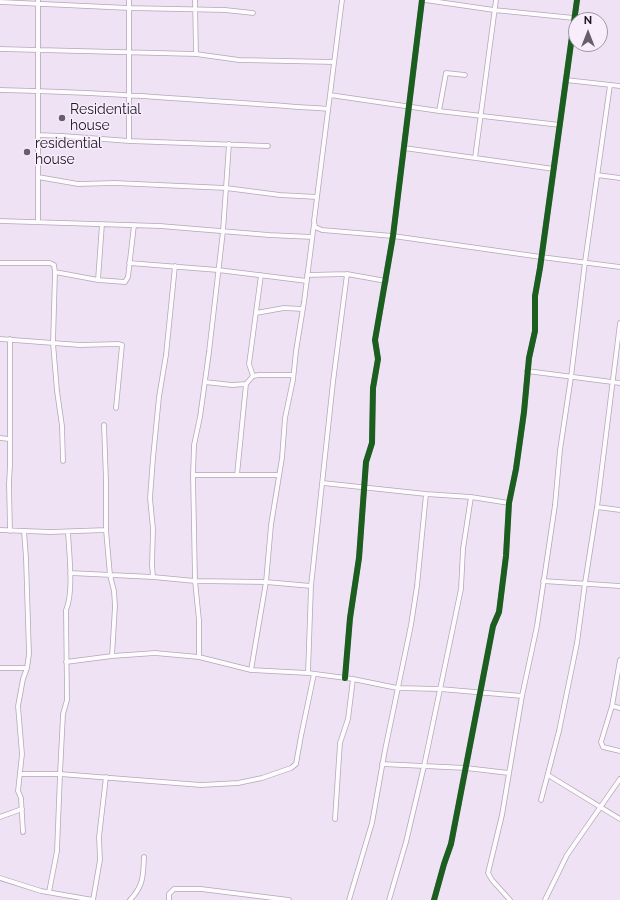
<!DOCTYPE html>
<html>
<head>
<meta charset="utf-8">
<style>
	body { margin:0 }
	#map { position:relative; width:620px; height:900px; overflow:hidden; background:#f0e2f5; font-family:Raleway,sans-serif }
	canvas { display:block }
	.north { position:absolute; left:568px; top:12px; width:40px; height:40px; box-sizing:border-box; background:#f7edfb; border:1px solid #a197a5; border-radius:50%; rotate:0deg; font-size:11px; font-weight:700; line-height:16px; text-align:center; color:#1f1623 }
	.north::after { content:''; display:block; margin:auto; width:14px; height:18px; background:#685d6c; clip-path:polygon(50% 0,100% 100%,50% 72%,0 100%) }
</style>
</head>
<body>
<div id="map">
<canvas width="620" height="900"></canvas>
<div class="north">N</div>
</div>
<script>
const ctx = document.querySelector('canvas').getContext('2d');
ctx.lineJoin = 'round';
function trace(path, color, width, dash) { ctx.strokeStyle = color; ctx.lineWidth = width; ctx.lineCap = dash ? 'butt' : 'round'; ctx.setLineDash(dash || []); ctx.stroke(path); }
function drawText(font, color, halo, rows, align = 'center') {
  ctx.font = font + ' Raleway,sans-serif'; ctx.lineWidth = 3; ctx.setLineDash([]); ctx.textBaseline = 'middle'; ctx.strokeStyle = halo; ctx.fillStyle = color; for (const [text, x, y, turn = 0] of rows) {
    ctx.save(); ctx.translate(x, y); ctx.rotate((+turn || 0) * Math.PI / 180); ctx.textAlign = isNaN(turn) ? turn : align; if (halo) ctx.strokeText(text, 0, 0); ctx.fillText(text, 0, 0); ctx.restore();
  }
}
const minor = new Path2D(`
	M195 0 196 54
	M342 0 314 221 315 227 322 230 393 236 541 257 620 267
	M425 0 494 10 574 18
	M0 2 129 8 225 10 253 13
	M0 49 196 54 239 60 334 62
	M566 80 620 86
	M0 90C110 92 219 102 328 109
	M330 95 439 111 560 125
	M439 111 446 73 465 75
	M38 135 63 136 129 141 268 146
	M129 141V0
	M404 148 554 169
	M475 158 496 0
	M597 175 620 178
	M38 177 78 184 115 183 226 188 280 195 317 197
	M0 221 160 226 269 235 312 237
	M38 222V0
	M0 263H50L54 265 55 272 53 343 57 391 62 426 63 461
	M129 263 218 270 307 281
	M55 272 98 280 125 282 128 277 134 225
	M307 275 347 274 386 281
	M98 280 102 224
	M256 313 284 308 303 309
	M0 339 80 345 118 344 122 345 116 408
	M527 371 620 383
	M253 376 249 364 261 275
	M205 382 232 385 246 384 253 376 259 375H293
	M104 425 106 481V530L110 575 114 591 115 606 112 656
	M0 438 9 439
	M193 475H279
	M237 475 246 384
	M323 483 426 494 471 497 509 503
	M597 507 620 510
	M0 530 50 532 106 530
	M10 531 9 484 10 465V339
	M68 532C69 553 74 592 66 610L67 700 63 714 60 774 201 785 238 783 262 778 291 768 296 764 301 736 314 674
	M70 573 153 577 195 581 266 582 311 586
	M153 577 152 565 153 529 150 498 153 458 159 397 166 355 175 266
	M543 581 620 586
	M199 657V620L195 581 193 475 194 445 200 417 209 352 223 231 229 144
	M620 660 612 706 601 742 603 747 620 751
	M66 662 112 656 155 653 199 657 251 670 308 673 353 679 397 688 440 689 522 696
	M0 668H27
	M251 670 266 582 271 525 282 458 285 418 293 380 296 351 304 302 314 224
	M308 673 311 586 333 382 347 274
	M345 678 350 618 359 558 366 462 372 443 373 388 378 359 375 340 393 236 422 0
	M612 706 620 708
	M382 764 466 768 509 773
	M20 774H60L57 851 49 892
	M548 775 620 819
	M541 800 559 731 577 643 585 583 597 507 620 323
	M0 817 22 809
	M335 819 340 743 348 719 353 679
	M23 832 21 798 18 791 22 754 18 706 23 679 27 668 29 654 26 558 24 531
	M0 878 41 891 93 900
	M93 900 100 860 99 837 106 777
	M130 900C144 885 143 876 144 857
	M169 900V894L174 889H201L289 900
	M349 900 372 823 385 750 411 625 417 586 426 494
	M389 900 406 842 424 766 461 589 463 549 471 497
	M434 900 444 864 451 844 493 626 499 612 506 556 509 503 516 469 524 412 529 358 535 331V296L540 268 577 0
	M510 900 492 880 488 873 502 815 522 696 537 626 555 505 560 450 571 377 585 262 610 85
	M545 900 567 855 620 779`);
const cycleway = new Path2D(`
	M345 678 350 618 359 558 366 462 372 443 373 388 378 359 375 340 393 236 422 0
	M434 900 444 864 451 844 493 626 499 612 506 556 509 503 516 469 524 412 529 358 535 331V296L540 268 577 0`);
const markers = [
	[62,118,4,"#685d6c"],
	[27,152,4,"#685d6c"]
];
const poiNames = [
	["Residential",70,110],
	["house",70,126],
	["residential",35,144],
	["house",35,160]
];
trace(minor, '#b2a7b6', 5.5);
trace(minor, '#fdfbfe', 4);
trace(cycleway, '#1b5e20', 6);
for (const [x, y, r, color] of markers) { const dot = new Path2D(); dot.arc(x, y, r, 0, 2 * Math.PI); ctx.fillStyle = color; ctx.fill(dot); trace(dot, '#f7edfb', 1.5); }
drawText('14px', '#1f1623', '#f7edfb', poiNames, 'left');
</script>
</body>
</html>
